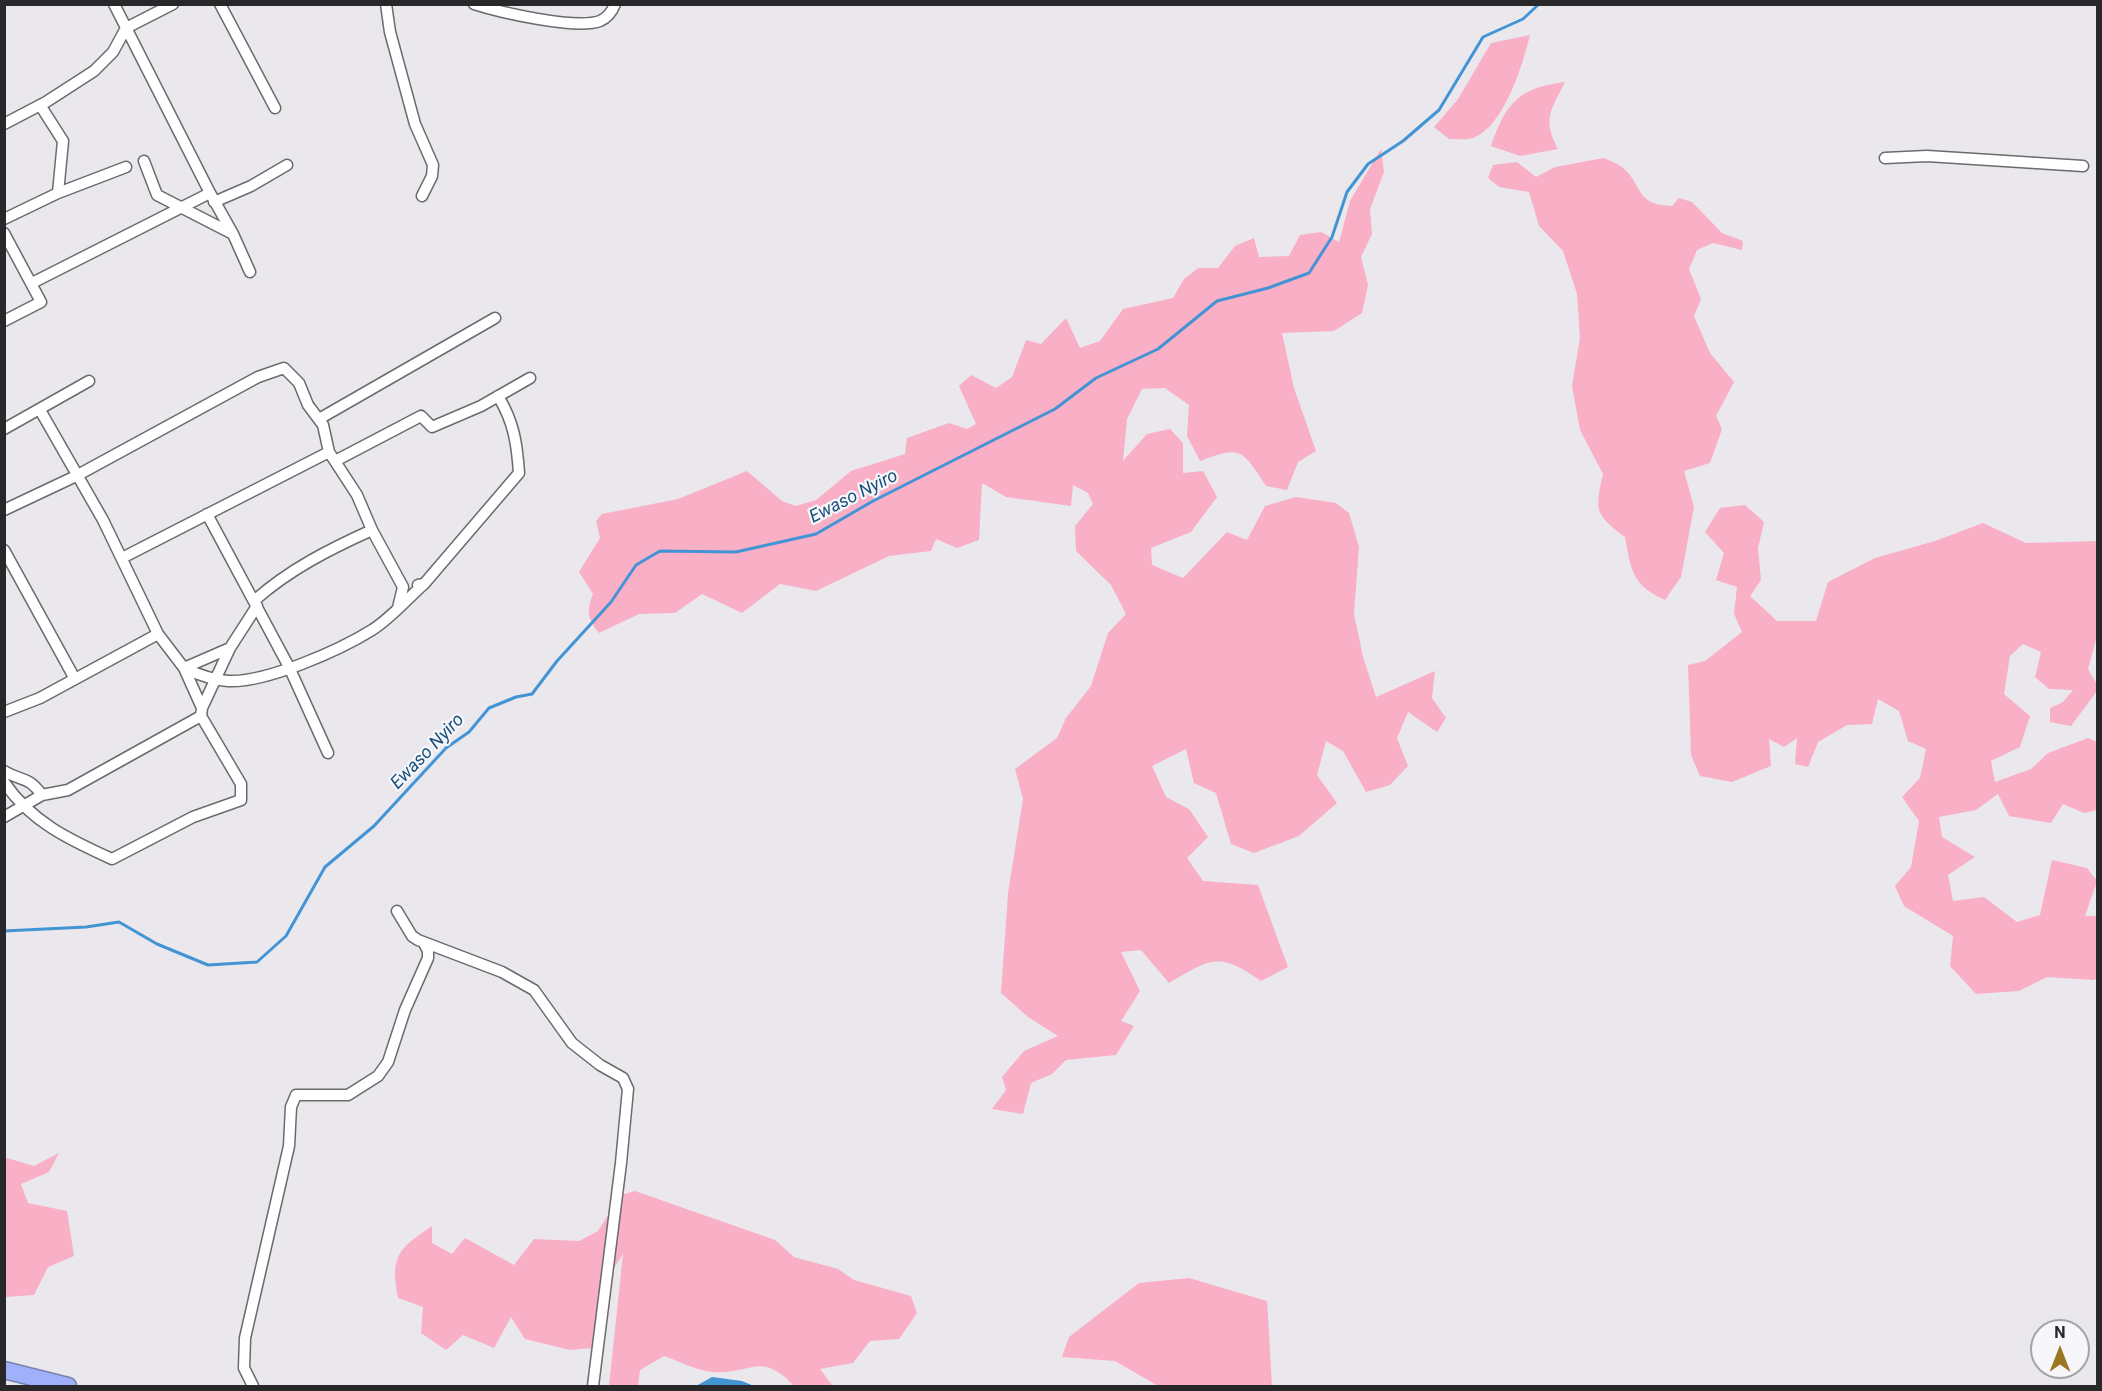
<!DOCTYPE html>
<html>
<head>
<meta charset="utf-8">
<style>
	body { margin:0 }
	#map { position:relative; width:2102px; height:1391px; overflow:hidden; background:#eae8ed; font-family:Roboto,sans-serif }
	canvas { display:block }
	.frame { position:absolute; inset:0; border:6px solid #282729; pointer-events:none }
	.north { position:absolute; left:2030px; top:1319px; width:60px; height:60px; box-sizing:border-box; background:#f7f6fa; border:2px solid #a4a3a6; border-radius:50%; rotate:0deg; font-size:16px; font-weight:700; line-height:24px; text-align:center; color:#282729 }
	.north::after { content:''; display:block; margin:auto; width:21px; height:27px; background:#997821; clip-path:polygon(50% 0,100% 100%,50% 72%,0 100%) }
</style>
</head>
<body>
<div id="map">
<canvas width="2102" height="1391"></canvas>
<div class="frame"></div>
<div class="north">N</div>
</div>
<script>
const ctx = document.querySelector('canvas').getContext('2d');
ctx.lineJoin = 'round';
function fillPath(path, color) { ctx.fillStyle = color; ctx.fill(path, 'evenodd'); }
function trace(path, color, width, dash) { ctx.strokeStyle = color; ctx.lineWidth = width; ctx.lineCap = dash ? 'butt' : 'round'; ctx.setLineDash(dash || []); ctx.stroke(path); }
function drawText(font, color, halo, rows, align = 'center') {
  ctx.font = font + ' Roboto,sans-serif'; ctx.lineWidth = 4.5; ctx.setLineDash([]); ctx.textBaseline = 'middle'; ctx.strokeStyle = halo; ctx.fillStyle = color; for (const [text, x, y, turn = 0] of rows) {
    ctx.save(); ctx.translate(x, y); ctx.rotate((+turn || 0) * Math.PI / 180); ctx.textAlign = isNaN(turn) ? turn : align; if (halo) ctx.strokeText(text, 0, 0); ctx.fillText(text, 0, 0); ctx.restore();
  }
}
const green = new Path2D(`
	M1530 35C1523 64 1504 127 1473 138 1466 140 1456 139 1449 139L1434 127 1458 99 1491 43Z
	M1565 82C1551 110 1542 119 1558 149L1520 156 1491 146C1506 102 1519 88 1565 82Z
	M1381 149 1384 172 1370 209 1372 234 1361 257 1368 285 1362 313 1334 331 1282 333 1294 388 1316 451 1298 462 1287 490 1266 486C1242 450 1242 445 1200 461L1187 436 1189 405 1165 388 1142 389 1127 419 1123 461 1147 434 1170 429 1183 443V473L1203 471 1217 497 1191 532 1151 548 1152 565 1183 578 1227 532 1247 540 1265 506 1296 497 1336 503 1349 513 1359 547 1354 614 1363 657 1376 697 1435 671 1432 698 1446 718 1437 732 1408 712 1397 738 1408 766 1390 785 1366 792 1343 751 1326 741 1317 775 1337 803 1299 836 1254 853 1231 844 1216 793 1194 783 1186 749 1152 766 1166 797 1189 809 1208 837 1187 858 1203 881 1258 885 1288 967 1261 981C1218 951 1211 959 1169 983L1141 950 1121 952 1140 991 1121 1021 1134 1026 1116 1055 1066 1060 1052 1074 1031 1083 1023 1114 992 1109 1006 1090 1002 1077 1024 1051 1058 1036 1028 1017 1001 993 1008 893 1023 799 1015 769 1057 738 1066 718 1091 686 1108 633 1126 614 1111 585 1076 551 1075 526 1093 504 1088 493 1073 485 1071 506 1006 497 982 483 979 540 957 548 936 539 931 551 889 556 816 591 780 584 742 613 702 594 675 613 639 614 599 633C588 619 586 611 593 594L579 572 600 538 596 521 602 514 678 499 747 471 782 501 796 506 816 500 851 471 905 454 907 438 949 423 967 429 976 424 959 386 971 375 996 388 1012 377 1026 340 1041 344 1066 318 1080 348 1100 341 1123 309 1173 298 1184 279 1198 268H1218L1235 246 1254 238 1259 257 1289 256 1300 235 1321 232 1339 242 1350 201Z
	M1604 158C1610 161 1617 163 1622 167 1643 184 1634 205 1672 206L1679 198 1692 202 1722 233 1743 241 1742 250 1713 243 1697 250 1689 269 1701 299 1694 316 1710 353 1734 382 1716 416 1722 429 1710 463 1684 471 1694 507 1681 577 1665 600C1632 585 1631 570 1625 537 1594 514 1595 510 1603 474L1580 430 1572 386 1580 338 1577 294 1563 251 1539 226 1529 192 1499 187 1488 178 1493 165 1517 162 1536 177 1555 167Z
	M1745 505 1764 522 1758 548 1761 580 1750 596 1777 621H1816L1828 582 1875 558 1935 541 1983 523 2026 543 2097 541V636L2088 669 2097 684V691L2071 726 2050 722V708L2063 702 2073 690 2049 689 2035 677 2041 652 2023 644 2010 656 2004 694 2030 716 2020 747 1991 761 1995 782 2031 769 2048 753 2088 738 2097 742V810L2084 813 2063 804 2051 823 2009 816 1998 794 1976 810 1939 817 1942 837 1975 857 1948 875 1953 901 1984 897 2017 922 2040 915 2052 860 2087 868 2097 881 2085 916H2097V978L2094 980 2047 977 2019 991 1976 994 1950 966 1953 936 1904 906 1895 886 1911 867 1919 821 1902 797 1920 778 1926 749 1908 741 1899 711 1878 699 1872 724 1847 725 1818 742 1808 767 1795 764 1797 738 1784 747 1769 739 1771 766 1732 782 1700 776 1691 755 1688 665 1705 661 1742 632 1734 614 1737 587 1716 580 1724 553 1705 532 1720 508Z
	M59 1153 49 1172 21 1184 28 1203 67 1211 74 1256 48 1267 34 1295 5 1297V1160L7 1158 34 1166Z
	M635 1191 775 1240 794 1257 838 1269 854 1280 911 1296 917 1313 899 1339 870 1341 853 1363 820 1369 832 1385 829 1386H794C760 1350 751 1375 713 1372 697 1371 679 1361 664 1356L640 1370 638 1386H609L623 1254 612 1271 603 1347 570 1350 525 1339 511 1317 494 1348 463 1335 446 1350 421 1333 423 1307 398 1298C390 1256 398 1249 432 1226V1243L452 1254 465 1238 514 1265 534 1239 579 1241 598 1231 621 1195Z
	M1189 1278 1267 1301 1272 1386H1158L1115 1361 1062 1357 1069 1337 1139 1283Z`);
const water = new Path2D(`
	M712 1377 742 1381 754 1386H696Z`);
const stream = new Path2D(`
	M4 931 86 927 119 922 157 944 208 965 257 962 286 936 325 867 374 826 446 748 469 732 489 708 516 697 532 694 557 661 611 602 636 565 660 551 736 552 816 534 873 501 1055 409 1096 378 1158 349 1217 301 1268 288 1309 273 1332 237 1347 192 1368 164 1403 141 1439 110 1483 37 1523 19 1539 4`);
const minor = new Path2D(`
	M220 4 275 108
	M386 4 390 32 415 124 433 165 432 176 422 196
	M474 4C499 12 576 30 600 21 607 18 612 12 615 4
	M4 124 46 102 94 71 113 52 126 28 173 4
	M1885 158 1927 156 2083 166
	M144 161 157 195 233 234
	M58 193 126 167
	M210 193 233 234 250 272
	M214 202 251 186 287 165
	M4 219 58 193 63 141 40 105
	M4 233 41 302 4 321
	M32 283 210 193 114 4
	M319 419 495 318
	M4 429 89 381
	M337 460 421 416 432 427 481 406 530 378
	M4 510 76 476 258 377 284 368 299 383 308 405 323 425 329 452 357 495 372 530 403 587 398 608
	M207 514 289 667 328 753
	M4 550 75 679
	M122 558 329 452
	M418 585 424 584 519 473C517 444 514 422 498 396
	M255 600C290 569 330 549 372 530
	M184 668C199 675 212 680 228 681 266 683 340 650 372 630 391 618 407 599 424 584
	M184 668 230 648 257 606
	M202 708 230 648
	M4 712 40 698 158 634
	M4 771C22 782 27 775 42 795
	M4 782C31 822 70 840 112 859L193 817 241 800V784L201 716
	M4 817 42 795 68 790 201 716 202 708 184 668 158 634 103 520 40 410
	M397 911 412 936 418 940 502 972 534 990 572 1043 600 1065 623 1078 628 1089 621 1163 593 1386
	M253 1386 244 1368 245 1338 289 1146 291 1107 296 1095H348L378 1076 388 1062 405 1010 428 958V951L424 943`);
const highway = new Path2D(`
	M4 1370 68 1386`);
const waterNames = [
	["Ewaso Nyiro",854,497,-27],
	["Ewaso Nyiro",428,752,-46]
];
fillPath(green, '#f9afc5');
fillPath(water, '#4394d5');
trace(stream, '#4394d5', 3);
trace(minor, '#6b6a6d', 13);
trace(highway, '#7680b2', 19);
trace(minor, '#fff', 10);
trace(highway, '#a0b0fb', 16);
drawText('italic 18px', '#17517c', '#f7f6fa', waterNames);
</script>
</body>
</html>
